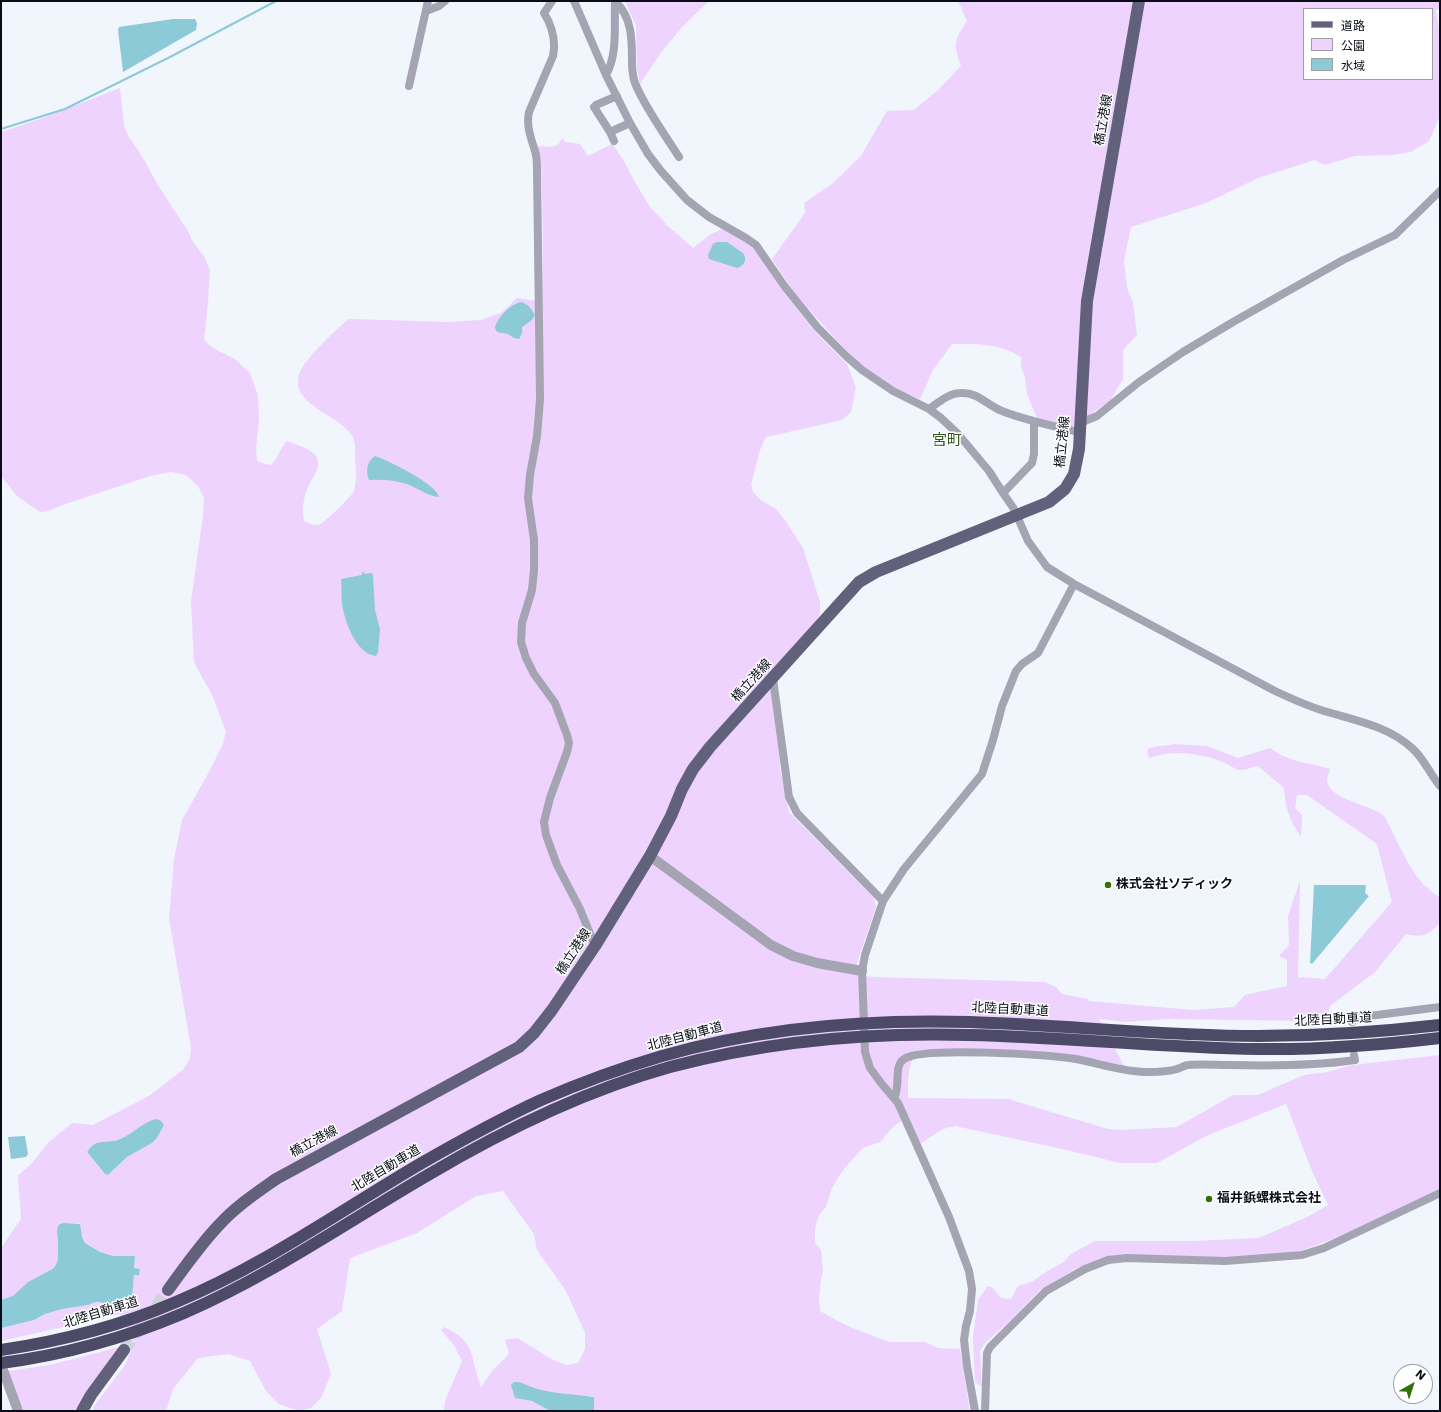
<!DOCTYPE html>
<html>
<head>
<meta charset="utf-8">
<style>
	body { margin:0 }
	#map { position:relative; width:1441px; height:1412px; overflow:hidden; background:#f1f5fc; font-family:"DejaVu Sans","Noto Sans JP",sans-serif }
	canvas { display:block }
	.frame { position:absolute; inset:0; border:2px solid #070c17; pointer-events:none }
	.legend { position:absolute; left:1303px; top:8px; width:130px; height:72px; box-sizing:border-box; background:#fff; border:1px solid #9c9ea2; margin:0; padding:5px 7px; list-style:none; font-size:12px; color:#070c17 }
	.legend li { display:flex; align-items:center; gap:8px; height:20px }
	.legend b { width:20px; border:1px solid #9c9ea2 }
	.north { position:absolute; left:1393px; top:1364px; width:40px; height:40px; box-sizing:border-box; background:#fff; border:1px solid #9c9ea2; border-radius:50%; rotate:39deg; font-size:11px; font-weight:700; line-height:16px; text-align:center; color:#070c17 }
	.north::after { content:''; display:block; margin:auto; width:14px; height:18px; background:#317108; clip-path:polygon(50% 0,100% 100%,50% 72%,0 100%) }
</style>
</head>
<body>
<div id="map">
<canvas width="1441" height="1412"></canvas>
<div class="frame"></div>
<ul class="legend">
<li><b style="height:5px;background:#62617b"></b>道路</li>
<li><b style="height:11px;background:#edd3fe"></b>公園</li>
<li><b style="height:11px;background:#8ccad7"></b>水域</li>
</ul>
<div class="north">N</div>
</div>
<script>
const ctx = document.querySelector('canvas').getContext('2d');
ctx.lineJoin = 'round';
function fillPath(path, color) { ctx.fillStyle = color; ctx.fill(path, 'evenodd'); }
function trace(path, color, width, dash) { ctx.strokeStyle = color; ctx.lineWidth = width; ctx.lineCap = dash ? 'butt' : 'round'; ctx.setLineDash(dash || []); ctx.stroke(path); }
function drawText(font, color, halo, rows, align = 'center') {
  ctx.font = font + ' "DejaVu Sans","Noto Sans JP",sans-serif'; ctx.lineWidth = 3; ctx.setLineDash([]); ctx.textBaseline = 'middle'; ctx.strokeStyle = halo; ctx.fillStyle = color; for (const [text, x, y, turn = 0] of rows) {
    ctx.save(); ctx.translate(x, y); ctx.rotate((+turn || 0) * Math.PI / 180); ctx.textAlign = isNaN(turn) ? turn : align; if (halo) ctx.strokeText(text, 0, 0); ctx.fillText(text, 0, 0); ctx.restore();
  }
}
const green = new Path2D(`
	M625 1H709L682 27 660 54 640 84 637 69 636 26Z
	M958 1H1440V8L1436 10 1440 37V116L1429 141 1411 152 1392 155 1355 156 1324 165 1315 160 1258 178 1206 203 1131 227 1124 261 1127 288 1133 303 1137 335 1123 350V379L1110 401 1076 424 1073 428 1037 418 1027 394 1025 377 1021 367V357C1000 343 977 344 952 344L933 370 920 399 900 391 860 364 842 346 795 294 772 259 805 213 804 203 832 184 861 156 887 111 914 110 938 90 961 66C953 45 954 40 967 21ZM1304 9H1432V79H1304Z
	M120 88 124 126 129 137 143 158 159 187 188 231 192 240 205 258 210 270 208 303 204 340 213 348 235 359 250 373 258 396 259 419 256 450 257 461 265 464 271 465C278 458 280 448 287 441 295 444 306 447 313 453 326 464 311 478 307 490 303 500 302 510 304 521L313 525C316 525 320 525 322 523 327 520 352 496 354 491 357 480 356 468 355 457 355 449 356 441 351 434 338 415 296 406 298 380 299 362 334 333 347 320L351 319 447 322 481 320 501 313 517 298 542 302C543 268 543 234 542 200 542 182 543 163 536 146L551 147 558 145 562 138 566 142 580 144 588 156 612 144 624 161 636 184 650 207 669 227 693 248 711 234 722 229 743 240 758 253 781 289 805 319 818 335 847 364 856 387 851 412 842 420 766 437 760 450 751 485 753 492 762 501 776 509 785 520 803 548 820 602V614L815 624 777 667 780 769 789 812 874 898 876 907 859 957 857 964V969L866 976 873 977 1045 982 1056 987 1062 994 1088 999 1089 1001 1193 1010 1234 1007 1245 995 1287 986V960L1279 956 1289 945 1288 916 1300 881 1298 977 1325 979 1392 902 1377 844 1307 795H1297L1295 808 1302 815 1301 837C1289 818 1286 810 1284 788L1258 766C1253 767 1245 770 1240 770 1234 769 1228 764 1223 762 1200 753 1172 749 1149 758L1147 751 1149 748 1174 744 1207 746 1238 758 1270 748C1290 763 1308 762 1330 769 1329 773 1326 779 1328 784 1333 800 1371 805 1384 816 1396 837 1408 869 1425 886 1430 890 1435 894 1440 898V923C1427 936 1423 938 1406 934L1375 972 1330 1006 1328 1015 1314 1021 1166 1019 1126 1022 1099 1019 1124 1066 1092 1058 915 1053C907 1070 908 1080 908 1098L1008 1099 1108 1129 1121 1130 1177 1127 1233 1095H1258L1304 1075 1327 1072 1353 1065 1440 1055V1189L1426 1198 1341 1236 1300 1251 1218 1258 1108 1257 1075 1269 1039 1291 1012 1319 985 1343 980 1351 982 1387 975 1382 973 1337 978 1300 988 1286 993 1288 1001 1298 1011 1299 1018 1286 1033 1281 1049 1270 1064 1262 1071 1254 1095 1241H1193L1259 1238 1309 1216 1328 1205 1312 1171 1286 1104 1206 1136 1157 1163H1120L1067 1150 955 1126 943 1129 920 1144 908 1116 894 1126 880 1142 863 1148 856 1155 841 1173 832 1188 826 1207 819 1215 815 1228V1243L821 1250 823 1271 821 1279 819 1297 820 1311 836 1320 852 1328 889 1342H925L938 1348 960 1349 970 1411H594V1398L592 1396H573L556 1393 535 1389 515 1381 512 1387 516 1398 532 1401 550 1411H444L445 1401 462 1361 454 1345 441 1330 444 1327C477 1342 470 1358 481 1387L493 1370 507 1356 509 1353 505 1340 517 1338 553 1360 567 1365 578 1363 585 1349V1333L566 1291 537 1250 534 1234 503 1191 476 1196 417 1233 350 1258 342 1311 317 1329 331 1374 321 1398 311 1408 299 1411 279 1404 266 1391 250 1361 228 1354 198 1358 173 1389 166 1411H93L94 1406 125 1365 134 1343 120 1314 1 1341V1328L34 1320 45 1314 62 1309 88 1305 95 1302H101L107 1306 132 1299 134 1275 139 1274V1269L134 1268 135 1256H113L100 1252 85 1243 82 1237 79 1223 60 1224 57 1232 58 1240V1260L54 1268 28 1282 13 1296 1 1300V1248L21 1219 18 1176 32 1163 49 1142 72 1123 93 1125 149 1096 184 1069 190 1058 191 1048 169 918 174 859 182 820 210 770 223 744 226 732 213 697 194 662 191 601 203 516 204 498 198 486 186 475 171 472 150 476 68 503 48 511 40 512 17 496 1 476V132L40 119ZM153 1120 164 1125 157 1138 152 1143 127 1157 108 1175 105 1174 88 1154 87 1152C99 1135 105 1145 120 1139 132 1134 143 1127 153 1120Z
	M119 1347 74 1411H24L19 1403 8 1371 50 1365Z`);
const water = new Path2D(`
	M173 19H195L197 23 196 30 123 72 118 30 119 27Z
	M717 242H727L743 253C748 259 744 266 737 268L709 259 708 255 713 244Z
	M522 302 529 306 535 315 532 320 522 327V333L519 339 514 338 508 334 497 332 495 328C497 318 511 303 522 302Z
	M375 456 378 457C392 463 435 483 439 497 430 497 417 488 407 484 395 480 383 479 369 480 366 471 366 462 375 456Z
	M364 572 365 574 372 573 373 576 375 610 380 629 378 652 376 656C356 654 345 622 342 604 341 596 342 588 341 579L362 575V573Z
	M1314 885H1366L1365 893 1369 896 1312 964 1310 963Z
	M156 1119 161 1121 164 1125 157 1138 152 1143 127 1157 108 1175 105 1174 87 1152C98 1136 106 1145 120 1139 133 1134 143 1122 156 1119Z
	M25 1136 28 1154 26 1157 11 1159 8 1137Z
	M64 1223 80 1224 82 1237 85 1243 100 1252 113 1256H135L134 1268 140 1269 139 1275H134L132 1299 107 1306 101 1302H95L88 1305 62 1309 45 1314 34 1320 1 1328V1300L13 1296 28 1282 54 1268 58 1260V1240L57 1232 58 1226 60 1224Z
	M514 1382C520 1381 528 1386 534 1388 554 1394 574 1394 594 1397V1411H550L532 1401 515 1398 511 1385Z`);
const stream = new Path2D(`
	M1 129 65 109 170 57 276 1`);
const primaryTunnel = new Path2D(`
	M124 1350 168 1290`);
const minor = new Path2D(`
	M552 1 544 13C552 26 556 41 553 56L529 112C526 126 531 138 535 151 537 157 537 164 537 170L540 399 537 436 530 475 528 498 534 540V570L532 590 522 623 521 642 526 658 534 674 555 703 567 735 569 743 567 752 550 798 544 822 546 835 557 865 580 909 595 946
	M574 1 606 75 630 123 648 154 661 171 687 200 709 217 746 238 756 245 785 287 818 328 846 356 862 370 893 391 929 409 941 418 958 434 989 471 1003 493 1014 509 1028 541 1047 567 1074 584 1275 691C1290 698 1305 705 1321 710 1353 720 1387 725 1413 749 1424 759 1430 774 1440 786
	M615 1C632 17 632 39 632 61 632 69 632 75 635 83 644 106 665 135 679 157
	M426 11 439 6 445 1
	M606 75C618 54 614 25 615 1
	M409 86 428 1
	M617 96 596 105 594 107 610 132 630 123
	M610 132 614 141
	M929 409C939 402 949 393 961 393 978 392 988 406 1002 411 1027 421 1054 426 1079 432
	M1080 423 1097 416 1139 382 1183 352 1233 322 1343 260 1395 235 1440 191
	M1003 493 1032 463 1034 454V421
	M773 679 789 797 797 813 883 901
	M1352 1022V1017L1377 1015 1440 1007
	M894 1098C901 1087 893 1066 904 1059 922 1046 1049 1055 1076 1059 1098 1063 1124 1072 1147 1072 1157 1072 1167 1072 1177 1069 1181 1068 1185 1065 1188 1065 1202 1064 1217 1065 1231 1065 1273 1066 1314 1066 1355 1060L1354 1055
	M975 1411 967 1366 964 1340 966 1326 970 1311 972 1289 969 1271 949 1217 898 1103 881 1083 870 1068 865 1052 862 971 865 955 883 901 904 869 982 774 993 740 1002 706 1016 671 1022 664 1038 653 1074 584
	M985 1411 987 1353 990 1347 1046 1291 1085 1269 1108 1260 1127 1258 1225 1261 1302 1255 1324 1248 1440 1193`);
const tertiary = new Path2D(`
	M650 856 771 945 793 956 817 963 862 971
	M3 1370 18 1411`);
const primary = new Path2D(`
	M168 1290C184 1268 200 1245 219 1225 235 1207 256 1193 276 1179L495 1060 519 1047 534 1033 552 1010 595 946 650 856 671 816 682 789 693 769 710 747 859 582 876 572 1049 502 1065 489 1074 474 1079 449 1087 301 1139 1
	M82 1411 91 1395 124 1350`);
const motorway = new Path2D(`
	M1 1350C62 1341 120 1326 176 1302 263 1266 340 1211 420 1164 460 1141 500 1119 541 1100 580 1083 621 1068 662 1056 762 1027 867 1019 970 1022 1066 1025 1162 1036 1258 1036 1319 1036 1380 1032 1440 1025
	M1 1363C64 1355 125 1338 184 1313 270 1276 347 1222 428 1175 504 1130 584 1091 670 1067 768 1041 869 1032 970 1035 1066 1037 1162 1048 1258 1049 1319 1050 1380 1045 1440 1038`);
const markers = [
	[1108,885,4,"#317108"],
	[1209,1199,4,"#317108"]
];
const streetNames = [
	["橋立港線",1104,120,-80],
	["橋立港線",1063,442,-84],
	["橋立港線",752,681,-48],
	["橋立港線",574,952,-57],
	["北陸自動車道",1010,1010,3],
	["北陸自動車道",1333,1020,-3],
	["北陸自動車道",685,1037,-15],
	["橋立港線",314,1142,-28],
	["北陸自動車道",386,1169,-31],
	["北陸自動車道",101,1313,-17]
];
const poiNames = [
	["株式会社ソディック",1116,885],
	["福井鋲螺株式会社",1217,1199]
];
const quarterNames = [
	["宮町",947,441]
];
fillPath(green, '#edd3fe');
fillPath(water, '#8ccad7');
trace(stream, '#8ccad7', 2);
trace(primaryTunnel, '#ced2da', 12, [12, 6]);
trace(minor, '#a4a4b3', 8);
trace(tertiary, '#a4a4b3', 10);
trace(primary, '#62617b', 12);
trace(motorway, '#4c4a67', 12);
for (const [x, y, r, color] of markers) { const dot = new Path2D(); dot.arc(x, y, r, 0, 2 * Math.PI); ctx.fillStyle = color; ctx.fill(dot); trace(dot, '#fff', 1.5); }
drawText('13px', '#070c17', '#fff', streetNames);
drawText('bold 13px', '#070c17', '#fff', poiNames, 'left');
drawText('15px', '#2f581c', '#fff', quarterNames);
</script>
</body>
</html>
